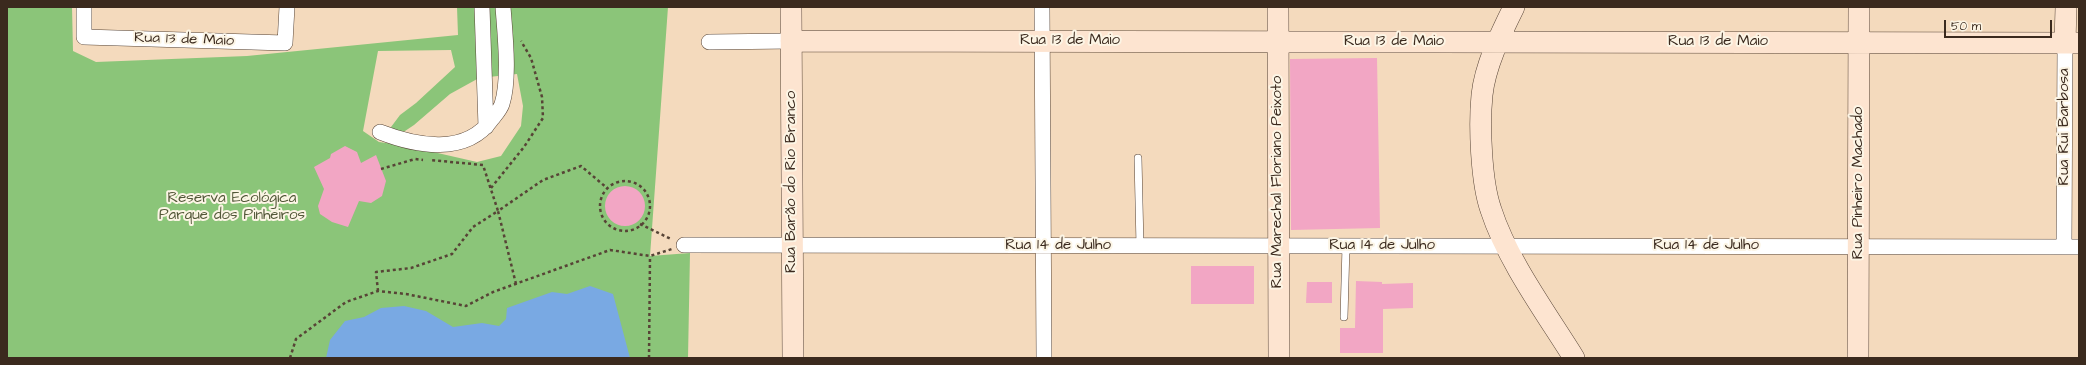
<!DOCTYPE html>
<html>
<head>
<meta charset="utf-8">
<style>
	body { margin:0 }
	#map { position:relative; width:2086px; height:365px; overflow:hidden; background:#f4dabd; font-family:"Architects Daughter",sans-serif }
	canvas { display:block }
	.frame { position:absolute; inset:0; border:8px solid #3b2a1e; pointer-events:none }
	.scale { position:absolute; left:1944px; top:20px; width:108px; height:18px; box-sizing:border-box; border:2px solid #3b2a1e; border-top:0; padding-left:5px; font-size:12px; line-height:14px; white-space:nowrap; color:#3b2a1e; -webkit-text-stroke:3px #fcf5e5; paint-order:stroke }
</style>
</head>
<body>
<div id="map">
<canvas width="2086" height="365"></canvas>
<div class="frame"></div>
<div class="scale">50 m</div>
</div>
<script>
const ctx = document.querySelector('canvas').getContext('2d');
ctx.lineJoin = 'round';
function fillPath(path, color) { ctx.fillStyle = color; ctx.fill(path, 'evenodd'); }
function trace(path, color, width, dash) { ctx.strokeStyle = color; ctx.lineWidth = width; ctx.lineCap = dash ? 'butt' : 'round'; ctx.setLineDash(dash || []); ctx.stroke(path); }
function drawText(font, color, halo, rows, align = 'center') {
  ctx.font = font + ' "Architects Daughter",sans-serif'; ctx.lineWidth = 4; ctx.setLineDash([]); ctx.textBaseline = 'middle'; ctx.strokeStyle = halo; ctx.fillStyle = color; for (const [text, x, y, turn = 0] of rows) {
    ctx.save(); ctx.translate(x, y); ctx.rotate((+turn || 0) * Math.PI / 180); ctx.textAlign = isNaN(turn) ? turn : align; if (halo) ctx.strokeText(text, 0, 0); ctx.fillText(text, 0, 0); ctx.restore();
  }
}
const green = new Path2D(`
	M7 7H72L73 51 96 62 247 56 458 35 457 7H668L650 256 690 253 688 358H7ZM451 50 455 67 416 103 400 115 391 127 399 135 414 125 450 94 479 78 517 74 523 106 521 126 501 156 477 162 407 146 379 142 363 131 378 51Z`);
const water = new Path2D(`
	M590 286 613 294 630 358H326L330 340 345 321 364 317 381 308 404 306 426 311 453 327 482 323 499 326 506 319 507 308 552 292 567 294Z`);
const building = new Path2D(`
	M1377 58 1380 228 1291 230 1290 59Z
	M345 146 357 152 361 163 376 155 386 181 382 196 371 203 359 201 348 227 332 222 320 214 318 206 324 189 314 167 330 158 331 154Z
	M605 206a20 20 0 1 1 40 0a20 20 0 1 1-40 0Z
	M1191 266H1254V304H1191Z
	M1356 281 1382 282V284L1413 283V308L1383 309V353H1340V328H1355Z
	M1307 282H1332V303H1306Z`);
const path = new Path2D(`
	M381 169 415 159 423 160
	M600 206a25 25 0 1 1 50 0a25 25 0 1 1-50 0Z
	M491 188 524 147 543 118 542 97 531 58 521 41
	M640 224 671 239
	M516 284 498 211 543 180 581 166 607 188
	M378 291 376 272 411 268 452 254 473 227 498 211 483 165 430 160
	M290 358 296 339 346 302 378 291 406 294 466 306 493 292 610 250 650 256 672 249
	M649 358 650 256`);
const lane = new Path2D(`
	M1138 158 1140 246
	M1344 317 1346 246`);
const street = new Path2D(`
	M84 7V37L285 43 287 7
	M482 7 486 127
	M1042 7 1044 358
	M709 42 791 41
	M380 132C416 146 466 156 492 119 495 115 500 110 502 104 510 79 505 34 503 7
	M684 245 2079 247
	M2064 247 2065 43`);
const secondary = new Path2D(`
	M791 7 793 358
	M1278 7 1279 358
	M1514 7C1501 33 1485 66 1482 95 1479 125 1481 182 1491 210 1507 260 1546 313 1574 358
	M791 41 2079 43
	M2065 43 2066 7
	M1858 358 1859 7`);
const streetNames = [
	["Rua 13 de Maio",184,40,2],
	["Rua 13 de Maio",1070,41],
	["Rua 13 de Maio",1394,42],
	["Rua 13 de Maio",1718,42],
	["Rua Rui Barbosa",2065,127,-90],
	["Rua Barão do Rio Branco",792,182,-90],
	["Rua Marechal Floriano Peixoto",1278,182,-90],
	["Rua Pinheiro Machado",1859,183,-90],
	["Rua 14 de Julho",1058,246],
	["Rua 14 de Julho",1382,246],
	["Rua 14 de Julho",1706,246]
];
const parkNames = [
	["Reserva Ecológica",232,199],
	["Parque dos Pinheiros",232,216]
];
fillPath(green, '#8bc579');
fillPath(water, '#79a9e3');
fillPath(building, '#f2a6c4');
trace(lane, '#574436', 8);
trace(street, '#574436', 16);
trace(secondary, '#574436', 22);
trace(path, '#574436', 2.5, [3, 3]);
trace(lane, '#fff', 7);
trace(street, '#fff', 15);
trace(secondary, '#fde4d0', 21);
drawText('15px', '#3b2a1e', '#fcf5e5', streetNames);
drawText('15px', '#535839', '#fcf5e5', parkNames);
</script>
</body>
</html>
